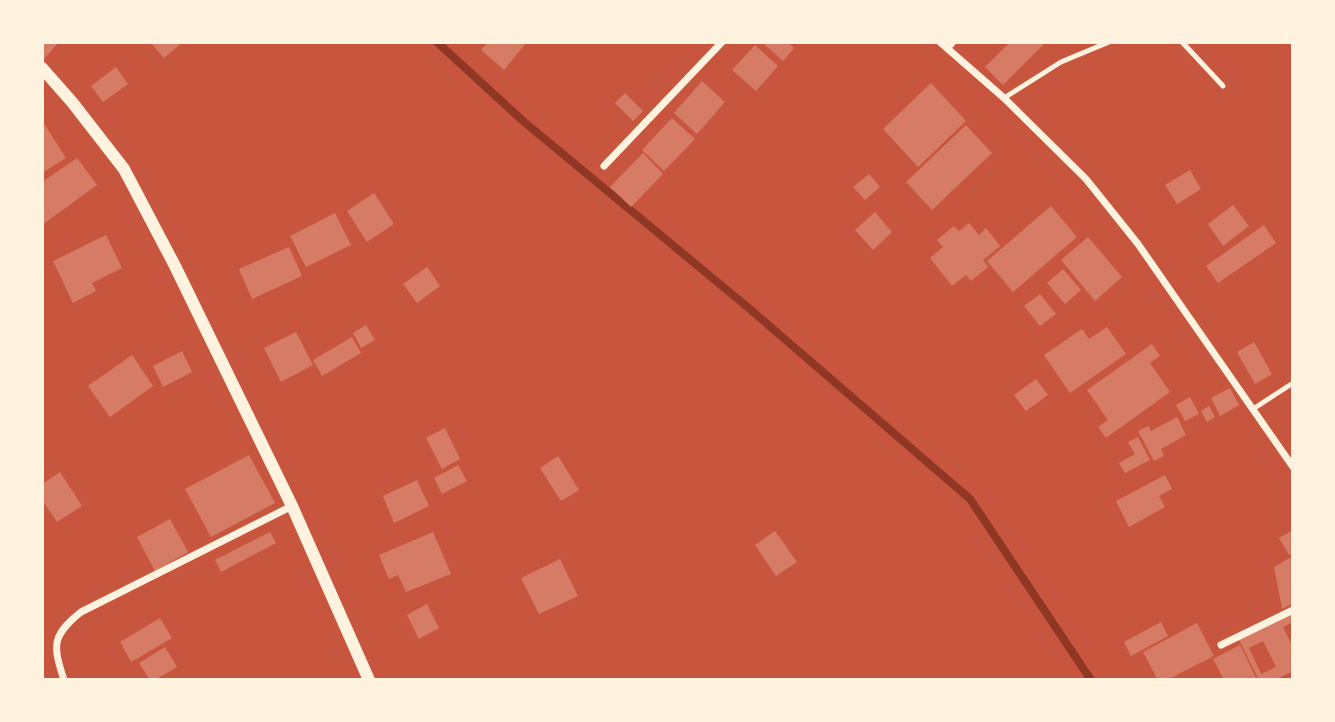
<!DOCTYPE html>
<html>
<head>
<meta charset="utf-8">
<style>
	body { margin:0 }
	#map { position:relative; width:1335px; height:722px; overflow:hidden; background:#c8553d; font-family:"Fira Sans",sans-serif }
	canvas { display:block }
	.frame { position:absolute; inset:0; border:44px solid #fff3e0; pointer-events:none }
</style>
</head>
<body>
<div id="map">
<canvas width="1335" height="722"></canvas>
<div class="frame"></div>
</div>
<script>
const ctx = document.querySelector('canvas').getContext('2d');
ctx.lineJoin = 'round';
function trace(path, color, width, dash) { ctx.strokeStyle = color; ctx.lineWidth = width; ctx.lineCap = dash ? 'butt' : 'round'; ctx.setLineDash(dash || []); ctx.stroke(path); }
function fillPath(path, color) { ctx.fillStyle = color; ctx.fill(path, 'evenodd'); }
const stream = new Path2D(`
	M437 42 523 121 751 310 970 499 1091 680`);
const building = new Path2D(`
	M42 42H59L42 61Z
	M150 42H183L164 58Z
	M488 42H527L504 70 481 50Z
	M762 42H787L794 48 783 61Z
	M1010 42H1040L1043 45 1003 85 985 67Z
	M755 45 778 66 756 91 732 70Z
	M116 67 128 84 103 102 91 86Z
	M702 81 725 102 697 134 674 113Z
	M931 83 966 121 918 167 883 129Z
	M625 93 643 111 633 121 615 103Z
	M672 118 695 139 664 171 642 150Z
	M45 125 66 158 42 173V127Z
	M966 125 992 153 932 210 906 182Z
	M643 153 663 174 631 207 610 187Z
	M77 158 97 185 42 225V182Z
	M1190 170 1201 189 1177 204 1165 185Z
	M869 174 880 187 865 200 853 187Z
	M374 193 394 224 367 242 347 211Z
	M1233 205 1249 226 1223 246 1208 224Z
	M1051 206 1077 237 1013 292 987 261Z
	M875 212 892 232 873 250 855 230Z
	M335 213 351 245 306 267 290 236Z
	M969 223 979 235 986 228 1000 246 983 260 988 267 971 281 966 275 952 286 930 258 943 247 937 240 954 226 959 231Z
	M1264 225 1276 243 1218 283 1206 266Z
	M106 235 122 268 92 283 96 291 73 303 53 261Z
	M1088 237 1122 277 1095 301 1061 260Z
	M289 247 302 276 252 299 239 269Z
	M427 267 440 286 417 303 403 284Z
	M1063 269 1081 290 1065 304 1047 283Z
	M1040 294 1056 314 1040 326 1024 306Z
	M366 325 375 340 361 348 353 333Z
	M1107 327 1126 354 1070 393 1044 355 1082 329 1089 339Z
	M296 332 313 365 281 382 264 348Z
	M352 337 361 353 322 376 313 360Z
	M1254 342 1272 374 1255 384 1237 352Z
	M1152 344 1160 356 1150 363 1170 392 1106 438 1098 427 1108 420 1087 390Z
	M182 351 192 372 163 387 153 366Z
	M132 355 153 386 110 417 88 386Z
	M1036 379 1048 395 1026 411 1014 395Z
	M1230 388 1239 405 1220 416 1211 398Z
	M1190 397 1199 414 1185 421 1176 405Z
	M1209 406 1215 417 1207 422 1201 411Z
	M1177 417 1186 435 1161 449 1164 456 1154 461 1138 431 1149 426 1151 431Z
	M445 428 460 459 442 469 426 438Z
	M1138 437 1150 460 1125 473 1119 463 1135 454 1128 442Z
	M249 455 275 503 211 537 185 489Z
	M558 456 579 490 561 501 540 468Z
	M458 465 467 481 442 494 434 478Z
	M60 472 82 506 57 522 42 500V484Z
	M1165 475 1172 489 1159 496 1165 507 1129 527 1116 501Z
	M417 480 429 506 394 523 383 496Z
	M170 519 188 552 155 571 137 537Z
	M1293 530V552L1289 555 1279 538Z
	M775 531 797 562 776 576 755 545Z
	M270 532 276 543 221 572 215 560Z
	M433 532 451 574 406 592 398 575 389 579 379 555Z
	M1293 556V603L1282 609 1274 567Z
	M560 559 578 596 539 614 521 578Z
	M427 604 439 628 419 639 407 615Z
	M1293 613V622L1283 627 1293 647V671L1275 680H1259L1239 640ZM1263 641 1276 667 1261 674 1249 648Z
	M160 618 172 638 131 662 120 642Z
	M1161 622 1168 636 1131 656 1124 642Z
	M1197 623 1214 656 1167 680H1158L1143 652Z
	M1240 645 1257 680H1224L1213 659Z
	M165 647 177 667 155 680H150L139 663Z`);
const service = new Path2D(`
	M1182 42 1223 86
	M948 49 954 42
	M1004 98 1061 62 1109 42
	M1253 409 1293 383`);
const minor = new Path2D(`
	M940 42 1004 98 1086 179 1138 244 1293 467
	M604 166 722 42
	M1221 645 1293 610
	M64 680C53 646 51 636 81 612L292 506`);
const tertiary = new Path2D(`
	M42 68 72 102 124 169 175 266 292 506 369 680`);
trace(stream, '#8f3625', 8);
fillPath(building, '#d67c66');
trace(service, '#fff3e0', 5);
trace(minor, '#fff3e0', 7);
trace(tertiary, '#fff3e0', 12);
</script>
</body>
</html>
